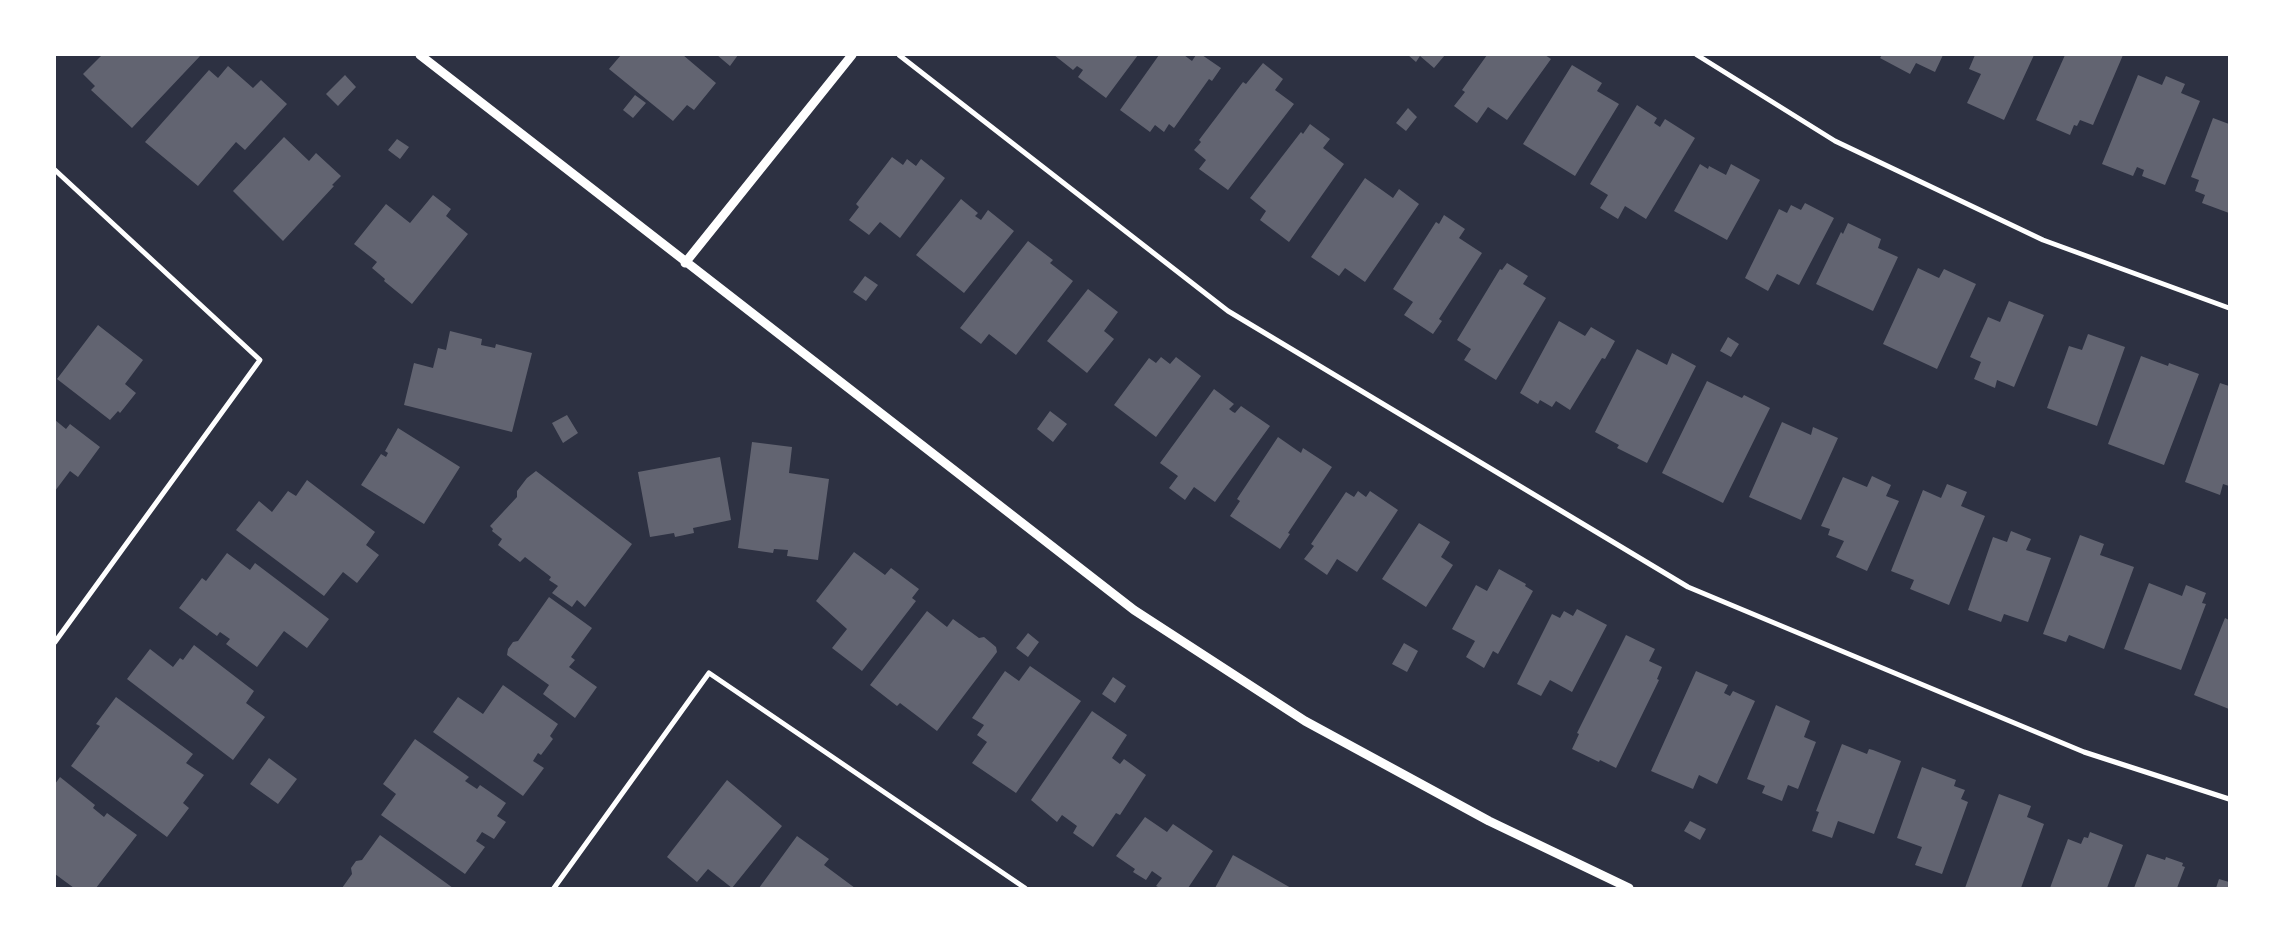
<!DOCTYPE html>
<html>
<head>
<meta charset="utf-8">
<style>
	body { margin:0 }
	#map { position:relative; width:2284px; height:943px; overflow:hidden; background:#2d3142; font-family:Karla,sans-serif }
	canvas { display:block }
	.frame { position:absolute; inset:0; border:56px solid #fff; pointer-events:none }
</style>
</head>
<body>
<div id="map">
<canvas width="2284" height="943"></canvas>
<div class="frame"></div>
</div>
<script>
const ctx = document.querySelector('canvas').getContext('2d');
ctx.lineJoin = 'round';
function fillPath(path, color) { ctx.fillStyle = color; ctx.fill(path, 'evenodd'); }
function trace(path, color, width, dash) { ctx.strokeStyle = color; ctx.lineWidth = width; ctx.lineCap = dash ? 'butt' : 'round'; ctx.setLineDash(dash || []); ctx.stroke(path); }
const building = new Path2D(`
	M102 55H201L132 128 91 90 95 86 83 74Z
	M621 55H683L716 83 694 110 687 105 673 121 609 69Z
	M717 55H738L730 66Z
	M1054 55H1138L1106 98 1078 77 1083 70 1077 66 1073 70Z
	M1159 55H1184L1192 61 1196 55H1202L1221 68 1212 81 1209 79 1174 128 1169 124 1164 132 1155 125 1150 132 1120 110Z
	M1408 55H1445L1434 68 1420 56 1416 62Z
	M1487 55H1545L1551 59 1507 120 1488 107 1477 123 1454 106 1465 92 1462 90Z
	M1882 55H1943L1935 72 1916 63 1910 74 1880 58Z
	M1975 55H2034L2004 120 1967 103 1981 74 1969 69Z
	M2065 55H2123L2093 125 2080 120 2077 126 2074 125 2070 135 2036 120Z
	M1263 63 1283 79 1275 90 1294 104 1228 190 1199 169 1206 160 1194 150 1201 142 1199 140 1243 82 1246 84Z
	M1572 65 1602 83 1597 91 1619 104 1575 176 1523 144Z
	M228 66 253 88 261 80 287 104 245 150 236 142 198 186 145 142 209 70 218 78Z
	M345 75 356 87 338 106 326 94Z
	M2138 75 2162 85 2166 76 2185 84 2181 93 2200 101 2165 185 2142 176 2144 170 2137 167 2133 176 2102 164Z
	M635 95 646 103 633 118 623 110Z
	M1637 105 1657 118 1654 123 1660 127 1665 119 1695 138 1646 219 1625 206 1618 219 1600 208 1608 195 1590 184Z
	M1408 108 1417 117 1406 131 1396 123Z
	M2213 118 2229 124V213L2202 203 2205 195 2195 191 2199 180 2191 177Z
	M1310 124 1330 139 1323 148 1344 164 1289 242 1260 220 1266 211 1250 198 1301 132 1303 134Z
	M284 137 309 161 316 153 341 176 332 185 334 186 283 241 233 191Z
	M397 139 409 147 400 159 388 150Z
	M892 157 903 165 907 159 916 166 921 159 945 178 900 238 880 222 869 235 849 220 859 207 856 204Z
	M1700 164 1708 169 1709 166 1726 175 1731 164 1760 180 1727 240 1674 211Z
	M1365 178 1393 198 1399 189 1419 204 1365 282 1345 268 1339 276 1311 257Z
	M433 195 451 209 446 216 468 234 412 304 384 281 385 279 372 268 377 262 354 244 386 204 410 223Z
	M961 199 978 213 975 216 981 220 988 210 1014 231 964 293 916 255Z
	M1805 203 1834 218 1799 285 1777 274 1768 291 1745 278 1779 209 1787 213 1791 205 1801 210Z
	M1444 215 1465 229 1459 238 1482 253 1439 319 1442 321 1433 334 1404 315 1413 302 1393 289 1436 222 1439 224Z
	M1848 223 1881 239 1878 248 1898 257 1873 311 1816 284 1841 232 1843 234Z
	M1028 241 1053 260 1050 263 1073 281 1016 355 989 334 981 344 960 328Z
	M1507 263 1528 276 1523 284 1546 298 1496 380 1464 360 1471 349 1457 340 1500 269 1502 270Z
	M1918 268 1939 278 1944 269 1976 284 1937 369 1883 344Z
	M865 276 878 285 866 301 853 292Z
	M1088 289 1118 312 1104 331 1114 339 1087 373 1047 341Z
	M2009 301 2044 315 2014 387 1997 380 1995 388 1974 379 1981 362 1970 357 1988 317 2000 322Z
	M1559 321 1585 336 1591 327 1615 341 1605 359 1602 358 1570 410 1556 401 1552 407 1540 400 1538 404 1520 393Z
	M98 325 143 360 125 384 136 393 120 413 118 411 110 420 57 379Z
	M450 331 482 339 481 345 495 348 496 344 532 353 512 432 404 405 414 363 433 368 438 348 446 350Z
	M2088 334 2125 347 2097 426 2047 408 2069 346 2082 350Z
	M1728 337 1739 344 1731 357 1720 351Z
	M1637 349 1667 365 1672 353 1696 366 1647 463 1617 448 1619 445 1595 432Z
	M2141 356 2168 366 2169 363 2199 374 2164 465 2108 444Z
	M1161 357 1170 364 1176 357 1201 376 1156 437 1114 405 1149 358 1156 363Z
	M1707 381 1742 398 1744 395 1770 408 1723 503 1662 473Z
	M2220 383 2229 386V486L2223 484 2220 495 2185 482Z
	M1214 389 1234 404 1229 409 1233 412 1235 413 1241 406 1270 426 1215 502 1194 487 1185 500 1169 488 1178 476 1160 463Z
	M1050 411 1067 424 1053 442 1037 429Z
	M567 415 578 433 563 443 552 423Z
	M55 420 66 429 70 424 100 447 78 477 70 471 55 491Z
	M1782 422 1811 435 1813 427 1838 438 1801 520 1749 497Z
	M398 428 460 467 424 524 361 485 381 454 386 457 388 453 385 451Z
	M1278 437 1301 453 1303 448 1332 467 1288 533 1290 534 1280 549 1230 516 1240 501 1237 499Z
	M752 442 792 447 789 473 829 479 818 560 787 556 788 550 774 549 773 553 738 548Z
	M720 457 731 520 693 528 694 533 675 537 674 533 650 537 638 472Z
	M536 471 632 544 585 607 577 600 572 607 552 593 558 586 549 580 551 577 525 557 520 562 498 545 502 539 492 531 493 529 490 526 517 497V491L527 478Z
	M1872 476 1891 485 1886 496 1899 501 1867 571 1836 557 1844 541 1828 535 1830 529 1821 526 1843 477 1867 487Z
	M307 480 375 532 366 545 379 555 357 583 343 572 324 596 236 530 259 501 272 512 288 491 296 496Z
	M1947 484 1967 492 1961 506 1985 516 1949 605 1910 589 1914 580 1891 571 1923 490 1941 498Z
	M1358 491 1366 497 1370 491 1398 510 1357 572 1337 559 1327 575 1304 559 1314 546 1311 544 1346 492 1354 497Z
	M1419 523 1450 542 1441 557 1453 565 1426 607 1382 579Z
	M2011 531 2031 539 2026 550 2051 558 2028 622 2004 614 2001 622 1968 610 1993 537 2007 542Z
	M2080 535 2104 544 2100 555 2134 567 2104 649 2069 635 2066 642 2043 634Z
	M854 552 885 575 891 568 919 589 912 598 916 601 862 671 832 648 847 629 816 601Z
	M227 553 250 570 255 563 329 619 307 648 284 631 257 667 226 644 230 639 220 632 217 636 179 608 202 578 206 581Z
	M1499 569 1526 584 1525 586 1533 591 1498 654 1493 651 1484 668 1466 657 1475 641 1452 629 1476 585 1487 591Z
	M2149 583 2182 596 2186 585 2206 593 2202 603 2206 604 2181 670 2124 649Z
	M549 597 592 628 571 657 575 660 569 667 597 687 575 718 543 694 549 685 507 655 508 649 513 642 518 641Z
	M1577 609 1607 625 1572 692 1550 680 1541 696 1517 684 1552 614 1560 618 1564 611 1573 616Z
	M927 611 947 627 953 619 979 638 984 637 996 647 997 652 937 731 900 703 897 706 870 685Z
	M2225 618 2229 620V709L2194 695Z
	M1028 633 1039 642 1028 657 1016 648Z
	M1626 635 1655 649 1649 661 1662 667 1657 679 1659 680 1616 768 1600 760 1599 762 1572 749 1579 734 1577 733Z
	M1404 643 1418 651 1407 672 1392 664Z
	M194 645 254 691 246 703 265 717 233 760 127 679 150 649 173 667 180 658 183 660Z
	M1030 666 1081 701 1016 793 972 763 987 742 977 735 984 725 972 718 1005 671 1019 681Z
	M1696 671 1728 685 1724 693 1730 696 1733 691 1755 701 1717 784 1699 775 1693 789 1651 771Z
	M1113 677 1126 686 1115 703 1102 694Z
	M503 685 558 724 550 736 553 739 541 755 538 753 533 761 544 768 523 796 433 732 458 697 483 714Z
	M116 697 193 754 186 763 204 775 183 803 189 808 167 837 71 766 100 726 96 724Z
	M1776 705 1810 721 1804 737 1816 742 1798 789 1788 785 1782 801 1762 793 1765 786 1747 779Z
	M1092 711 1127 735 1112 758 1120 764 1124 759 1146 775 1120 815 1116 813 1093 847 1073 833 1077 826 1062 815 1057 822 1031 800Z
	M415 739 469 777 465 781 477 789 480 785 506 803 497 816 506 822 494 839 482 832 476 841 485 847 465 874 381 815 396 794 383 784Z
	M1842 744 1867 754 1869 749 1873 750 1901 761 1874 834 1838 821 1832 838 1812 831 1819 812 1816 811Z
	M269 758 297 779 278 804 250 784Z
	M1922 767 1956 780 1954 786 1965 790 1961 799 1968 802 1942 874 1915 865 1922 847 1897 838Z
	M60 777 95 805 93 808 104 817 107 813 137 835 96 888H74L55 874V784Z
	M727 780 782 826 732 888 708 869 697 882 667 857Z
	M1999 794 2031 806 2027 817 2044 824 2021 888H1965Z
	M1145 817 1167 832 1173 824 1213 851 1188 888H1160L1156 886 1162 878 1152 871 1146 880 1133 872 1135 869 1116 856Z
	M1690 821 1706 829 1700 840 1684 831Z
	M2090 832 2123 845 2107 888H2050L2068 839 2081 844 2084 837 2088 838Z
	M380 835 453 888H342L352 874 351 868 356 861 362 860Z
	M797 836 829 859 824 865 855 888H759Z
	M2147 854 2165 860 2166 857 2183 863 2182 866 2185 867 2177 888H2134Z
	M1233 855 1249 864 1291 888H1215Z
	M2219 879 2229 882V888H2216Z`);
const minor = new Path2D(`
	M899 55 1228 311 1688 587 2084 752 2229 799
	M1697 55 1835 141 2043 240 2229 308
	M55 170 260 360 55 642
	M554 888 709 673 1025 888`);
const tertiary = new Path2D(`
	M420 55 1134 610 1305 721 1489 821 1629 888
	M685 263 852 55`);
fillPath(building, '#626471');
trace(minor, '#fff', 5);
trace(tertiary, '#fff', 9);
</script>
</body>
</html>
